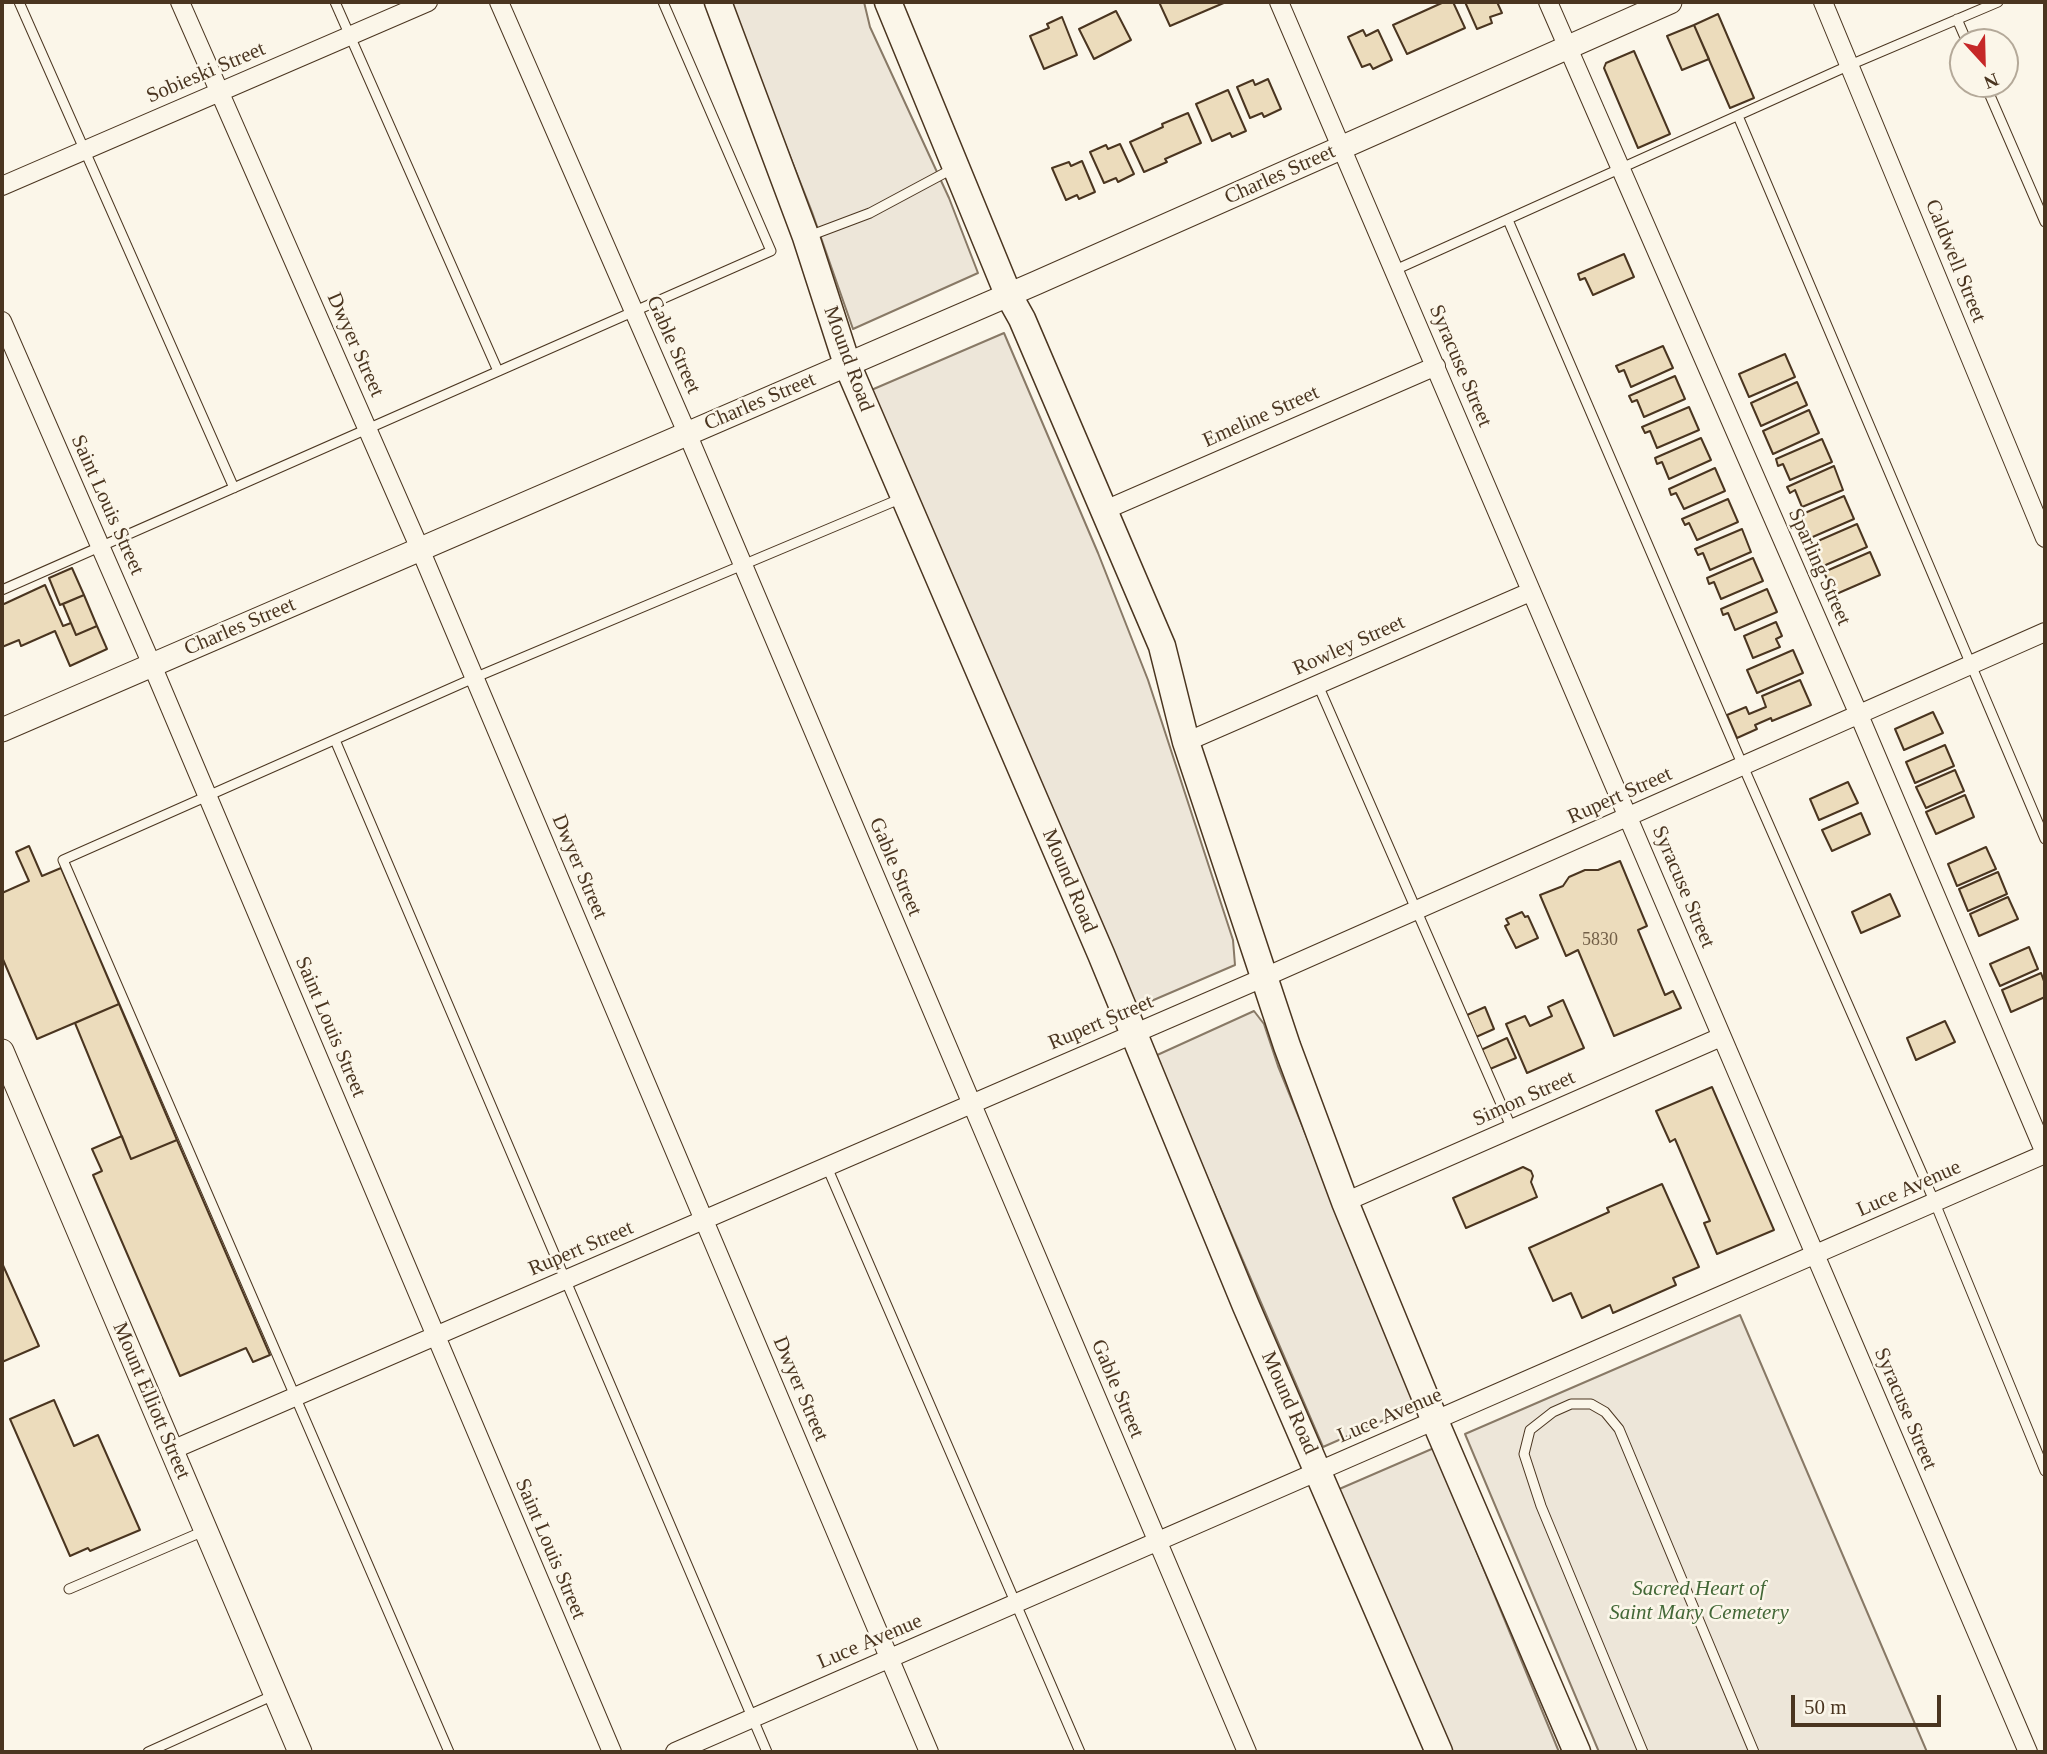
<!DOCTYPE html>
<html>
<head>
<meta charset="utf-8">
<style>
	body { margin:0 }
	#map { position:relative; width:2047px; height:1754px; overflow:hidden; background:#fbf6e9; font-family:Georgia,serif }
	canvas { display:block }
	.frame { position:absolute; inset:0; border:4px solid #4a3520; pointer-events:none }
	.north { position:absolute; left:1949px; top:28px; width:70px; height:70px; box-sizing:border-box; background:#fbf6e9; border:2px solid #b4a999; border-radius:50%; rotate:158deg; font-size:19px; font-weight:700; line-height:28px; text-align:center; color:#4a3520 }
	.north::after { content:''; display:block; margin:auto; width:24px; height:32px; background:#c62828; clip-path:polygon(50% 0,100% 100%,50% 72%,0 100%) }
	.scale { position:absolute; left:1791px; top:1695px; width:150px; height:32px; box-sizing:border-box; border:4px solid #4a3520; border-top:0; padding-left:9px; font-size:21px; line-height:24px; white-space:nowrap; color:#4a3520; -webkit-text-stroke:5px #fbf6e9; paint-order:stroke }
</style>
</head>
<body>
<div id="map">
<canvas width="2047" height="1754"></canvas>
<div class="frame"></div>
<div class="north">N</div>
<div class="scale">50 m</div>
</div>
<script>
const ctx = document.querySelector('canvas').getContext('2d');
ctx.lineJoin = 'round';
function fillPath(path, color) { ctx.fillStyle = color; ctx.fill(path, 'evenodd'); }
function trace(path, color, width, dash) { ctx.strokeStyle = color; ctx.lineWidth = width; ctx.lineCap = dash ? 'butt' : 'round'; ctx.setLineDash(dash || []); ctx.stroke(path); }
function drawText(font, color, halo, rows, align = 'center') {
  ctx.font = font + ' Georgia,serif'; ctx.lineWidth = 5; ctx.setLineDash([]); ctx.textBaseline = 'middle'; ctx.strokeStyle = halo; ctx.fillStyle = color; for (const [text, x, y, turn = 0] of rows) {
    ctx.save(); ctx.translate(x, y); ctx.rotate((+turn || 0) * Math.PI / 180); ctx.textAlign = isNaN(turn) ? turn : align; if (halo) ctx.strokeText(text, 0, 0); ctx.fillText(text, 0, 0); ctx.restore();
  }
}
const green = new Path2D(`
	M729 2H864L870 27 949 198 978 273 853 329 812 212Z
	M1004 333 1098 553 1148 680 1233 940 1235 965 1135 1008 869 391Z
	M1254 1011 1264 1024 1278 1066 1416 1406 1323 1447 1155 1056Z
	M1740 1315 1927 1752H1599L1465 1434Z
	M1434 1448 1559 1752H1448L1337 1490Z`);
const building = new Path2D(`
	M1159 2H1226L1170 26Z
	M1444 2H1453L1465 28 1407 54 1393 25Z
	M1465 2H1497L1502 13 1490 17 1492 23 1477 29Z
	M1116 11 1131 40 1094 59 1079 29Z
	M1718 14 1754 98 1730 108 1694 25Z
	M1062 17 1077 55 1044 69 1030 36 1049 28 1047 24Z
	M1694 25 1709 59 1682 70 1667 36Z
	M1363 30 1366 36 1378 30 1392 60 1373 69 1370 64 1362 67 1348 37Z
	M1634 51 1670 134 1638 148 1604 68 1606 63Z
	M1268 79 1281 109 1264 117 1262 113 1250 118 1237 87 1253 80 1255 85Z
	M1228 90 1246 131 1232 137 1230 133 1212 141 1196 104Z
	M1188 113 1201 143 1165 159 1167 162 1144 172 1130 142 1163 127 1162 124Z
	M1120 144 1134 174 1118 182 1116 178 1104 183 1090 152 1106 145 1108 149Z
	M1082 161 1095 192 1079 199 1077 195 1066 200 1052 168 1069 162 1071 166Z
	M1624 254 1634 277 1593 295 1585 278 1580 280 1578 274Z
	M1663 346 1673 368 1631 387 1624 370 1619 372 1616 366Z
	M1785 354 1795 377 1749 397 1739 374Z
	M1675 376 1685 399 1644 417 1637 400 1632 402 1629 396Z
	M1797 382 1807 405 1761 426 1751 403Z
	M1689 407 1699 430 1657 448 1650 431 1645 433 1642 427Z
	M1809 410 1819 433 1773 454 1763 431Z
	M1701 438 1711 460 1669 479 1662 462 1657 464 1655 458Z
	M1822 439 1832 462 1790 480 1783 464 1778 466 1776 459Z
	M1834 466 1843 490 1802 507 1795 490 1790 493 1787 487Z
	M1715 468 1725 491 1684 509 1676 493 1671 495 1669 489Z
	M1844 496 1854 519 1808 539 1798 516Z
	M1728 499 1738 522 1697 540 1689 523 1685 525 1682 519Z
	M1857 524 1867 547 1821 567 1811 544Z
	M1742 529 1751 552 1710 570 1703 553 1698 555 1695 549Z
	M1870 552 1880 575 1834 595 1824 572Z
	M1753 558 1763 581 1721 599 1714 582 1709 584 1707 578Z
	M72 568 84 595 60 605 49 578Z
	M45 585 63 626 71 623 76 635 97 626 107 649 70 666 55 631 21 646 19 640 2 647V602L4 604Z
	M1767 589 1777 612 1735 630 1728 613 1723 615 1721 609Z
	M84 595 97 626 76 635 63 604Z
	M1776 622 1782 636 1776 639 1780 647 1753 658 1744 636Z
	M1793 650 1803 673 1757 693 1747 670Z
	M1800 680 1811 705 1772 721 1771 718 1755 725 1757 729 1737 738 1727 715 1746 707 1749 714 1766 707 1762 696Z
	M1933 712 1943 733 1904 750 1895 729Z
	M1945 745 1954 766 1915 783 1906 762Z
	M1955 770 1964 791 1926 808 1916 787Z
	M1848 782 1858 803 1819 820 1810 799Z
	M1965 795 1974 817 1936 834 1926 812Z
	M1861 813 1870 834 1832 851 1822 830Z
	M29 846 42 876 61 868 119 1004 37 1039 2 957V893L29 881 16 852Z
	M1986 847 1996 869 1957 886 1948 864Z
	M1620 861 1647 926 1638 930 1665 995 1673 991 1681 1008 1614 1036 1578 950 1566 956 1540 895 1563 886 1569 877 1585 870H1598Z
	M1998 872 2007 894 1968 911 1959 889Z
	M1890 894 1900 916 1861 933 1852 912Z
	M2008 897 2018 919 1979 936 1970 914Z
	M1522 912 1525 917 1528 916 1538 938 1516 948 1505 926 1509 924 1506 919Z
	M2029 947 2038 969 2000 986 1990 964Z
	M2041 973 2045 984V997L2011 1012 2002 990Z
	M1563 1000 1584 1048 1527 1073 1506 1024 1525 1016 1530 1026 1552 1016 1548 1007Z
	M119 1004 177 1140 131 1159 75 1023Z
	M1485 1007 1494 1029 1476 1037 1467 1015Z
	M1945 1021 1955 1042 1916 1060 1907 1038Z
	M1507 1038 1516 1058 1490 1069 1481 1050Z
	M1712 1087 1774 1230 1717 1254 1704 1223 1710 1221 1675 1139 1670 1142 1656 1111Z
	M122 1136 131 1159 177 1140 270 1355 253 1362 246 1348 180 1376 93 1175 102 1171 92 1149Z
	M1523 1167 1531 1171 1533 1176 1531 1182 1537 1197 1466 1228 1453 1198Z
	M1662 1184 1699 1267 1673 1278 1676 1285 1613 1313 1610 1305 1582 1318 1571 1293 1553 1301 1529 1248 1609 1212 1607 1208Z
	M2 1263 39 1346 2 1362Z
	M54 1400 74 1446 98 1435 140 1530 90 1551 88 1548 70 1556 10 1419Z`);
const service = new Path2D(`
	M19 2 234 488
	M335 2 498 371
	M1957 19 1967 42
	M1985 84 2045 222
	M1738 116 2045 839
	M1508 220 1743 766 1935 1203 2045 1471
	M809 236 870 213 954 168
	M1395 270 1850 65 1998 2
	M2 590 771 251 663 2
	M1318 685 1512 1129
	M335 740 767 1752
	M827 1167 1080 1752
	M69 1589 204 1531
	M148 1752 274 1695
	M449 1752 63 860 474 678 902 498
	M1643 1752 1541 1506 1524 1454 1530 1430 1553 1412 1571 1404H1591L1605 1412 1619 1429 1754 1752`);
const minor = new Path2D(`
	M180 2 420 549 929 1752
	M499 2 687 433 1247 1752
	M1279 2 2028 1752
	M1548 2 1859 715 2045 1153
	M1823 2 2045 538
	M2 186 428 2
	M2 321 152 665 612 1752
	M1105 510 1436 366
	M1186 742 1530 592
	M1345 1202 1721 1037
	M172 1450 1265 977 2045 632
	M675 1752 2045 1154`);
const tertiary = new Path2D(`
	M2 730 1036 283 1670 2
	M2 1051 300 1752`);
const secondary = new Path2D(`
	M718 2 806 237 847 364 1101 954 1246 1306 1439 1752
	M888 2 1008 294 1022 319 1162 646 1186 742 1287 1046 1345 1202 1435 1421 1577 1752`);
const numberNames = [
	["5830",1600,940]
];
const streetNames = [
	["Sobieski Street",206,73,-23],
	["Charles Street",1280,175,-24],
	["Caldwell Street",1955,261,68],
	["Dwyer Street",355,345,66],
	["Gable Street",673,345,66],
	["Mound Road",848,359,70],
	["Syracuse Street",1460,366,67],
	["Charles Street",760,402,-23],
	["Emeline Street",1261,417,-24],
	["Saint Louis Street",107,505,66],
	["Sparling Street",1819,567,66],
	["Charles Street",240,627,-23],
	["Rowley Street",1349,646,-24],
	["Rupert Street",1620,796,-24],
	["Dwyer Street",579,867,67],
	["Gable Street",895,867,67],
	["Mound Road",1069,881,67],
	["Syracuse Street",1683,887,67],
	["Rupert Street",1101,1023,-23],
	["Saint Louis Street",330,1027,67],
	["Simon Street",1524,1099,-24],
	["Luce Avenue",1909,1189,-24],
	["Rupert Street",581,1249,-23],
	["Dwyer Street",800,1389,67],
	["Gable Street",1117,1389,67],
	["Mount Elliott Street",151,1401,67],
	["Mound Road",1289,1403,66],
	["Syracuse Street",1905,1409,67],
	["Luce Avenue",1390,1416,-23],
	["Saint Louis Street",550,1549,67],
	["Luce Avenue",870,1642,-23]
];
const parkNames = [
	["Sacred Heart of",1699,1589],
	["Saint Mary Cemetery",1699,1613]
];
fillPath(green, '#ede6d9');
trace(green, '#887966', 2);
fillPath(building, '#ecdcbc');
trace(building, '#4a3520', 2);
trace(service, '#4a3520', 11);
trace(minor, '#4a3520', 20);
trace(tertiary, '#4a3520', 25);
trace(secondary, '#4a3520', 29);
trace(service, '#fbf6e9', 9);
trace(minor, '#fbf6e9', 18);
trace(tertiary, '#fbf6e9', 23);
trace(secondary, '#fbf6e9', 26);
drawText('18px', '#725f47', null, numberNames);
drawText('21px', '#4a3520', '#fbf6e9', streetNames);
drawText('italic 21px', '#436837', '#fbf6e9', parkNames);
</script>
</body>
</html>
